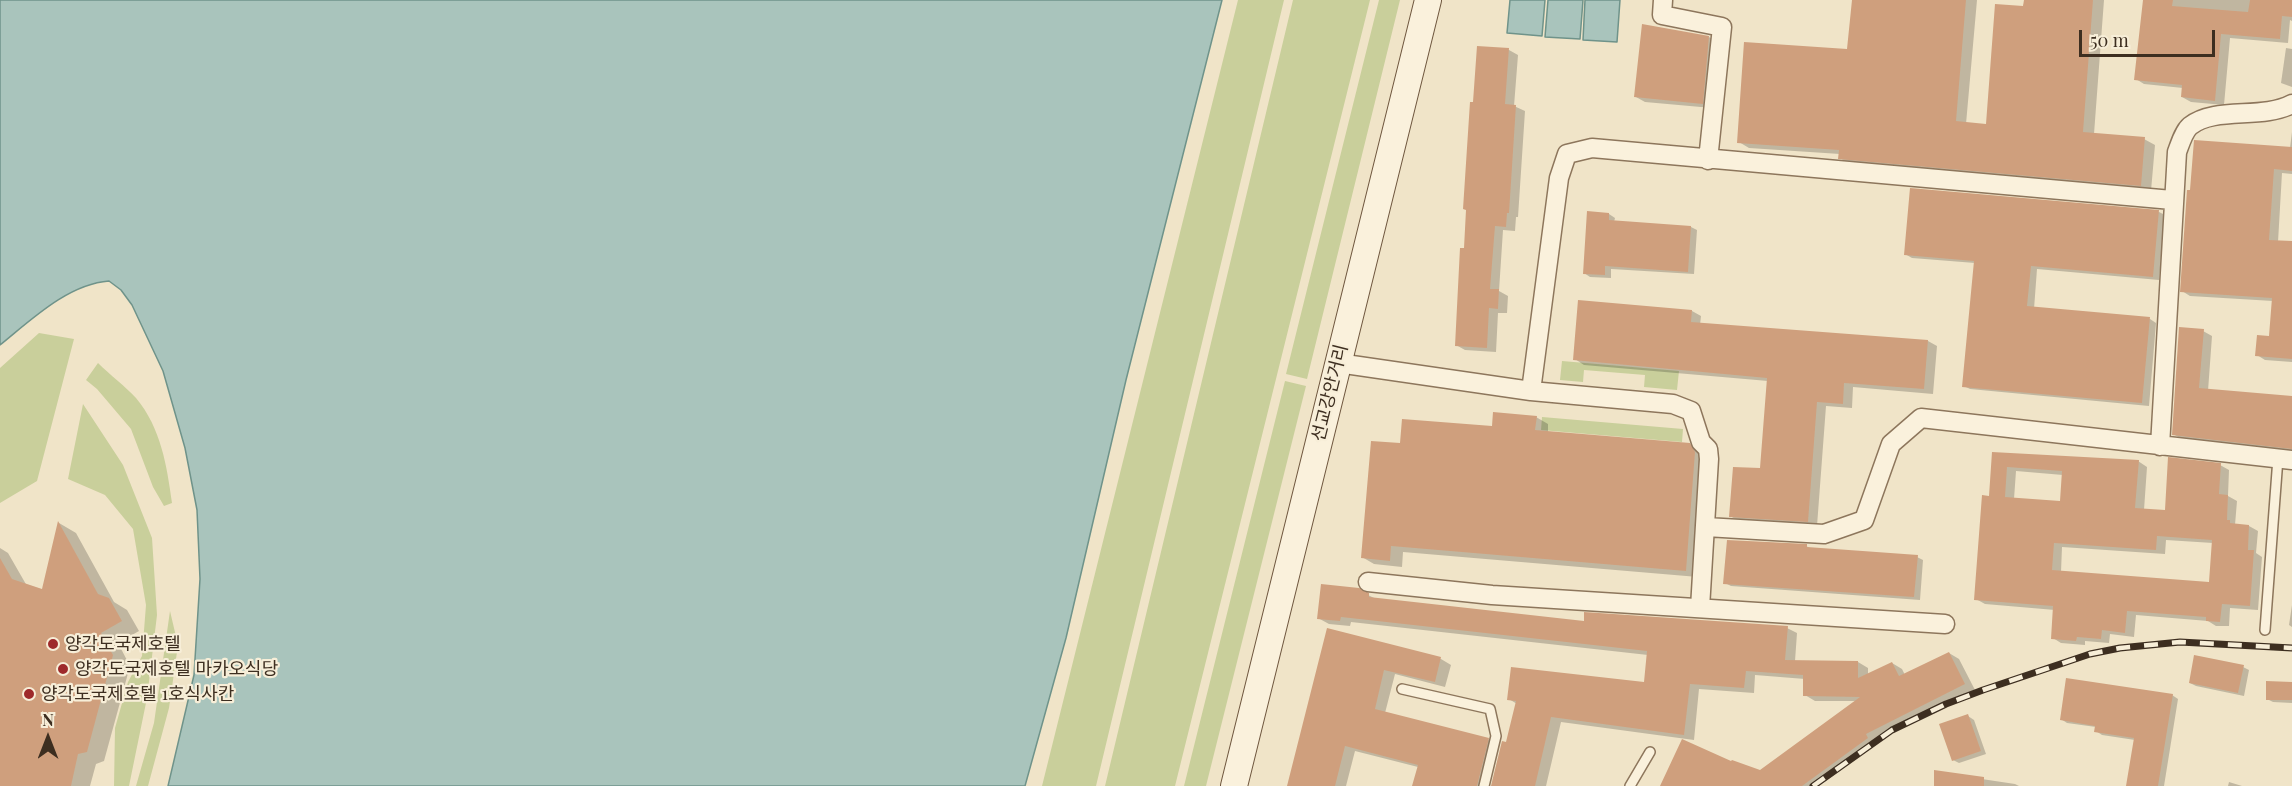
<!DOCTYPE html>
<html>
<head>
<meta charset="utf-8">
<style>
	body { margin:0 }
	#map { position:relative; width:2292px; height:786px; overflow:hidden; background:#f0e4c8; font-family:"Playfair Display",serif }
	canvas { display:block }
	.north { position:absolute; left:18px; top:708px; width:60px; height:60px; -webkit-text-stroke:4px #f7eed8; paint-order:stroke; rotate:0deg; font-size:16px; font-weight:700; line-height:24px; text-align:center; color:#3d2e20 }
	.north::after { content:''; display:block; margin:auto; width:21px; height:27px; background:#3d2e20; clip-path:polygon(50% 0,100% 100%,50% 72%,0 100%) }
	.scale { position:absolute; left:2079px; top:30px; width:136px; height:27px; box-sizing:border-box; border:3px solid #3d2e20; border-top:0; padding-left:8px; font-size:18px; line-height:21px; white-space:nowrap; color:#3d2e20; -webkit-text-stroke:4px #f7eed8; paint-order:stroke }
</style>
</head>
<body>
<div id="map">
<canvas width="2292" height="786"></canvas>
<div class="north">N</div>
<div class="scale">50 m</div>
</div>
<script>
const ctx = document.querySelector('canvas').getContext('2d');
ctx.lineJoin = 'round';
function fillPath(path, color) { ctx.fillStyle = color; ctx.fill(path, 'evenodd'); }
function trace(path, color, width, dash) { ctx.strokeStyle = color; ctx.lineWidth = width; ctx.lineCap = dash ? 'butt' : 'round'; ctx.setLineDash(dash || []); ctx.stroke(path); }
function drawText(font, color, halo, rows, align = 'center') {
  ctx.font = font + ' "Playfair Display","Noto Sans KR",serif'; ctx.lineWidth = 4.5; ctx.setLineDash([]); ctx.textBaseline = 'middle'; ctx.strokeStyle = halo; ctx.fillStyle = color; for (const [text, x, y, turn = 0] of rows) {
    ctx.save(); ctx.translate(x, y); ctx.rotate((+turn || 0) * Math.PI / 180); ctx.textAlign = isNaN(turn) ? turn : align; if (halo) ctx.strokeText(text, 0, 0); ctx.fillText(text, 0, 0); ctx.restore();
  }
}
const green = new Path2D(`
	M1238 0H1284L1096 786H1042Z
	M1293 0H1370L1175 786H1105Z
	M1379 0H1400L1307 379 1286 374Z
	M39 333 74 339 37 481 0 503V368Z
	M1562 361 1679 371 1677 390 1644 387 1645 375 1584 370 1583 382 1560 380Z
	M98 363C110 375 125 386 136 398 161 428 167 466 172 503L164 506 153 487 131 429 97 389 86 380Z
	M1285 381 1306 386 1206 786H1184Z
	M83 404 123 465 152 538 157 615 147 698 129 786H114L115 728 128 682 142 656 146 605 133 529 105 495 68 479Z
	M1542 417 1683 429 1682 442 1541 430Z
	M170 611 178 645 169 708 148 786H136L154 723Z`);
const water = new Path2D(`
	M0 0H1222L1126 380 1066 638 1025 786H168L194 675 200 579 197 510 185 448 163 371 132 305 121 290 109 281C68 284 31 320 0 345Z
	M1510 0H1545L1542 36 1507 33Z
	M1548 0H1583L1580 39 1545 37Z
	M1585 0H1620L1617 42 1583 40Z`);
const shadow = new Path2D(`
	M1853 0H1977L1966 124 1987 125 2025 0H2104L2094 134 2144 139 2155 145 2151 191 1850 164 1840 158V154L1749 148 1739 142 1849 50Z
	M2145 0H2292V21L2290 20 2288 43 2230 38 2224 105 2191 102 2182 97 2183 88 2144 84 2136 79Z
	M1709 37 1718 43 1712 108 1645 102 1636 97Z
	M1479 47 1509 50 1518 55 1514 106 1525 111 1518 217H1516L1515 231 1503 230 1499 291 1508 296 1507 313H1498L1496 352 1465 350 1456 345 1465 249Z
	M2286 48 2292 49V87L2281 83Z
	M2292 132V174L2282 173 2278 242 2292 243V362L2265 360 2257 355 2270 337 2273 301 2190 296 2182 291 2188 191 2290 148Z
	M2159 212 2165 215 2159 280 2037 269 2034 309 2150 319 2156 323 2149 406 1970 389 1964 386 1975 263 1912 258 1905 254Z
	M1609 214 1615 218 1614 222 1691 227 1697 230 1694 274 1611 269V278L1590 277 1584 273Z
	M1692 311 1701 316 1700 325 1928 341 1937 346 1933 394 1853 387 1852 408 1826 406 1817 526 1739 521 1730 516 1762 470 1768 381 1584 365 1575 359Z
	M2203 331 2212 336 2208 391 2292 397V451L2182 439 2173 434Z
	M1536 417 1548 424V433L1689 445 1702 452 1698 577 1403 552 1402 567 1374 564 1362 557 1402 445Z
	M1993 453 2138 461 2147 467 2144 510 2166 511 2220 465 2229 470 2228 496 2237 501 2235 525 2249 526 2258 531 2256 553 2262 557 2258 610 2230 608 2229 626H2216L2208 621 2136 615 2134 637 2110 634 2109 643 2085 641V645L2061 643 2053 638 2055 610 1985 604 1976 599 1991 497ZM2016 471 2063 475 2061 503 2014 499ZM2166 540 2213 543 2210 583 2061 572 2062 547 2165 554Z
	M59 523 76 533 114 602 127 610 139 631 118 643 130 666 104 761 96 764 90 786H0V548L8 553 27 586 43 591Z
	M1806 546 1812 549 1917 557 1923 560 1920 600 1731 586 1725 583Z
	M1358 590 1378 600 1585 623 1787 628 1797 633 1795 661 1858 662 1868 668V675L1892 663 1902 669 1905 675 1949 653 1959 659 1975 690 1875 740 1877 744 1819 786H1662L1735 765 1761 772 1857 701H1815L1805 695V679L1755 675 1754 693 1699 689 1694 740 1561 722 1546 786H1492L1507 744 1517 704 1509 699 1645 684 1648 655 1351 622 1350 626 1329 624 1318 618Z
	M2292 605V627L2289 625Z
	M1328 630 1441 659 1451 665 1445 687 1395 674 1385 713 1488 739 1498 745 1488 786H1414L1418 767 1355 751 1346 786H1288Z
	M2243 667 2249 670 2244 696 2196 686 2190 683Z
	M2292 683V703L2273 702 2267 699Z
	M2172 695 2178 699 2164 786H2127L2135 740 2102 735 2096 731V727L2067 723 2061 719Z
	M1968 716 1974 720 1986 754 1959 763 1953 760Z
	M1935 772 2015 784 2019 786H1936Z
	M2229 782 2242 786H2228Z`);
const building = new Path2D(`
	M1852 0H1966L1956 121 1986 124 1995 4 2023 6 2024 0H2093L2083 132 2145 137 2141 186 1838 159 1839 150 1737 143 1744 42 1847 49Z
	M2143 0H2173L2172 6 2248 12 2250 0H2292V17L2282 16 2280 39 2221 34 2215 101 2181 97 2182 85 2134 80Z
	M1642 24 1709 36 1703 104 1634 97Z
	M1477 46 1509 48 1505 104 1516 105 1509 213H1507L1506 227 1495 226 1490 289H1499L1498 309 1489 308 1487 348 1455 346 1460 248H1464L1466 210 1463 209 1470 102H1473Z
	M2194 140 2292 147V171L2274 169 2269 240 2292 241V359L2255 356 2257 335 2269 336 2272 298 2180 292 2187 190H2190Z
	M1910 188 2159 210 2153 277 2031 266 2027 306 2150 317 2142 403 1962 387 1974 261 1904 255Z
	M1587 211 1609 213V220L1691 226 1688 272 1605 266V275L1583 274Z
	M1578 300 1692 310 1691 322 1928 340 1924 389 1844 383 1843 404 1817 402 1808 522 1729 517 1733 467 1760 468 1767 378 1573 360Z
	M2179 327 2204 329 2199 388 2292 396V449L2172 435Z
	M1493 412 1537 416 1535 430 1690 443 1695 452 1686 571 1391 546 1390 561 1361 558 1371 441 1400 443 1402 419 1492 426Z
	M1992 452 2139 460 2135 508 2165 510 2168 457 2221 463 2219 494 2228 495 2227 520H2230V523L2249 525 2248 550H2254L2250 606 2222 604 2220 622 2206 621V617L2127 611 2125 633 2102 630 2101 639 2077 637 2076 641 2051 639 2053 606 1974 600 1982 495 1989 496ZM2007 467 2062 471 2060 501 2005 497ZM2157 536 2212 540 2209 582 2052 570 2054 543 2156 550Z
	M58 521 98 594 109 598 122 621 101 633 113 655 87 752 78 754 71 786H0V558L12 579 42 589Z
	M1727 540 1807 544V547L1918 555 1914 597 1723 584Z
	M1321 584 1359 588 1369 593V597L1584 621V612L1788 626 1785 660 1858 661V678L1892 662 1899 676 1949 652 1965 684 1866 734 1868 738 1802 786H1660L1682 739 1731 761 1732 760 1760 770 1860 697 1803 696V675L1746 671 1744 688 1690 684 1684 735 1551 717 1535 786H1491L1502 741 1506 742 1516 701 1507 700 1511 667 1644 682 1647 651 1341 617 1340 621 1317 619Z
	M1327 628 1441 657 1435 682 1384 670 1375 709 1489 738 1477 786H1412L1418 765 1345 746 1335 786H1287Z
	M2194 655 2244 665 2238 693 2189 683Z
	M2066 678 2173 694 2158 786H2126L2134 738 2094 732 2095 726 2060 720Z
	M2266 681 2292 682V700H2266Z
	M1968 714 1981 751 1952 761 1939 724Z
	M1934 770 1984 777V786H1934Z`);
const service = new Path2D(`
	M2265 630 2278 458
	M1402 689 1490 709 1496 736 1484 786
	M1630 786 1650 752`);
const minor = new Path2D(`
	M1663 0 1662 15 1722 27 1708 160
	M1338 363 1531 391 1673 404 1691 411 1701 442 1708 449 1709 459 1700 608
	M1531 391 1559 178 1567 154 1592 148 2172 200
	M2160 446 2177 152C2180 144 2184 131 2190 126 2215 106 2262 120 2292 104
	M1706 527 1824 534 1864 520 1891 444 1921 418 2292 460
	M1368 582 1492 595 1945 624`);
const secondary = new Path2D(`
	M1234 786 1428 0`);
const rail = new Path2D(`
	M1813 786 1892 730 1946 704 1983 690 2090 654 2120 648 2180 642 2292 648`);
const markers = [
	[53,644,6,"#9e2a2b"],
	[63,669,6,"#9e2a2b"],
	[29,694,6,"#9e2a2b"]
];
const streetNames = [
	["선교강안거리",1330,393,-76]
];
const poiNames = [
	["양각도국제호텔",65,644],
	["양각도국제호텔 마카오식당",75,669],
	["양각도국제호텔 1호식사칸",41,694]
];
fillPath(green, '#c9cf9b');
fillPath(water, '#a9c4bc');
trace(water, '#6f938a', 1.5);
fillPath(shadow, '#0003');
fillPath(building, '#cf9f7d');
trace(service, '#8d765c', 12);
trace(minor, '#8d765c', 21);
trace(secondary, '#6f573f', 28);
trace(service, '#faf1dc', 9);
trace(minor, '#faf1dc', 18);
trace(secondary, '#faf1dc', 26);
trace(rail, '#3d2e20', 7);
trace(rail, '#f7eed8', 4.5, [14]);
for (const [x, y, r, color] of markers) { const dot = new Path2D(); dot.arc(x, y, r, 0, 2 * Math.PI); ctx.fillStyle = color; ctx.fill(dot); trace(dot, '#f7eed8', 2); }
drawText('18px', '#3d2e20', '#f7eed8', streetNames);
drawText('18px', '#3d2e20', '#f7eed8', poiNames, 'left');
</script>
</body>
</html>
